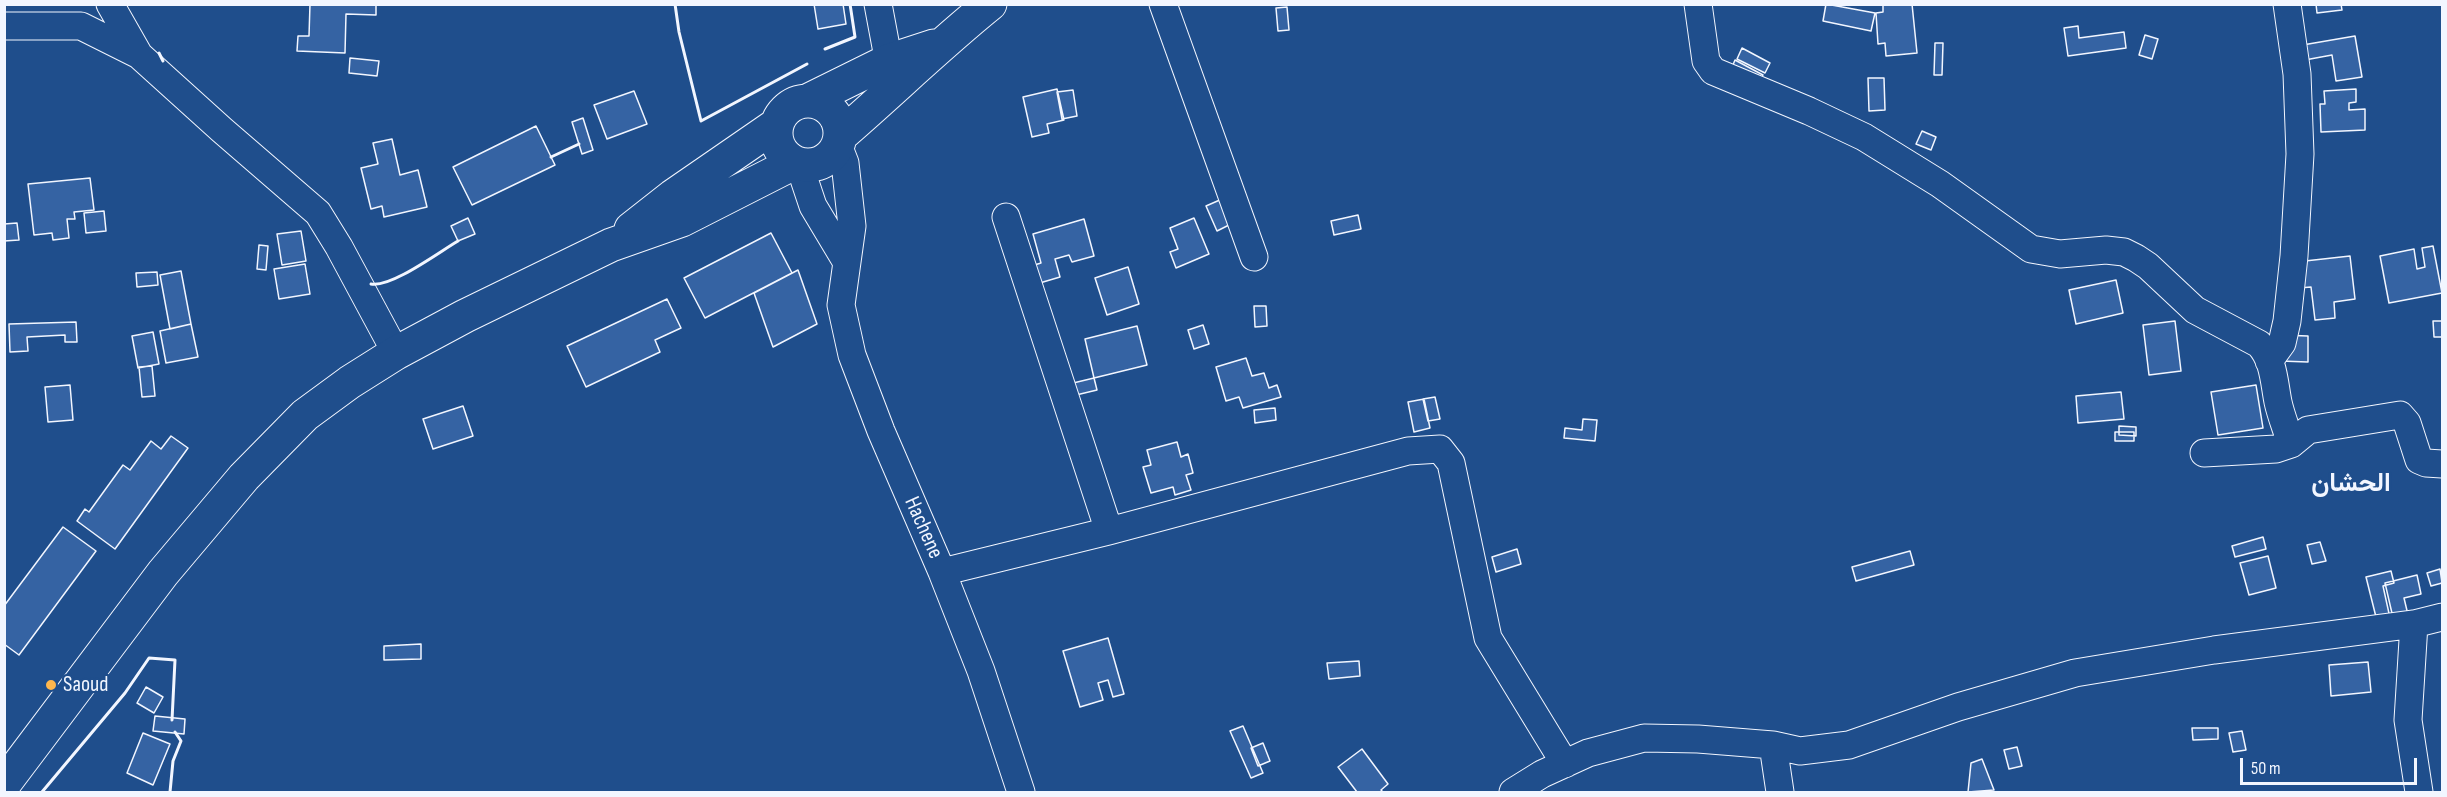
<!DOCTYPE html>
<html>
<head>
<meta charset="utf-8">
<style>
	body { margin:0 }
	#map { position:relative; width:2447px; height:797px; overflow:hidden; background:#1f4e8c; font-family:"Sofia Sans Condensed",sans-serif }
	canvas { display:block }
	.frame { position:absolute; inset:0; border:6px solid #f2f6ff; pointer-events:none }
	.scale { position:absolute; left:2240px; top:758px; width:177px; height:27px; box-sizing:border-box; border:3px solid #f2f6ff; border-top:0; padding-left:8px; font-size:18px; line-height:21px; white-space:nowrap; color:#f2f6ff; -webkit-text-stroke:4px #1f4e8c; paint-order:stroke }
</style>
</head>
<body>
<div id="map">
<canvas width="2447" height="797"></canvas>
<div class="frame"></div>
<div class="scale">50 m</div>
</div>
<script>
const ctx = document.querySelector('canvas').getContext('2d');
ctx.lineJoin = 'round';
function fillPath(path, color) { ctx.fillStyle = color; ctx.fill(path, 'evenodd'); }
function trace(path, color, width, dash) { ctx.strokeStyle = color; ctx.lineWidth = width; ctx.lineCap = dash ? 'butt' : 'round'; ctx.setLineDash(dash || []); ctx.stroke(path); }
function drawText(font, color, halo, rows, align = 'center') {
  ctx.font = font + ' "Sofia Sans Condensed",Vazirmatn,sans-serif'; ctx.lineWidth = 4.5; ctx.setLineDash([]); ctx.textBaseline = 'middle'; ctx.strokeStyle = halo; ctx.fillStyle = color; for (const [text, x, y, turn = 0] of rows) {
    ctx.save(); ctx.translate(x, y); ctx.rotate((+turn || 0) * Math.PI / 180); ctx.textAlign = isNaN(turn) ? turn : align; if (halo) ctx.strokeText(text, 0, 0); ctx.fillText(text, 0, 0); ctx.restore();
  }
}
const building = new Path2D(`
	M310 4H376V15L346 14 345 53 297 51 298 36H309Z
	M814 4H843L846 24 818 29Z
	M1826 4 1875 13 1871 31 1823 21Z
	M1883 4H1912L1917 53 1886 56 1885 43 1878 44 1876 13 1883 12Z
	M2316 4H2341L2342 10 2317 13Z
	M1287 7 1289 30 1278 31 1276 8Z
	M2078 26 2079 38 2124 32 2126 48 2068 56 2064 28Z
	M2145 35 2158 39 2152 59 2139 55Z
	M2355 36 2362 77 2336 81 2332 55 2294 62 2291 47Z
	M1935 43H1943L1942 75H1934Z
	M1742 48 1770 63 1765 73 1737 59Z
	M350 58 379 61 377 76 349 73Z
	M1735 60 1763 75 1757 86 1730 72Z
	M1868 78H1884L1885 110 1869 111Z
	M1057 89 1064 120 1047 124 1049 133 1032 137 1023 97Z
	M2356 89V102L2349 103V110L2365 109V130L2321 132 2320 104H2325L2324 91Z
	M1073 90 1077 116 1062 119 1057 92Z
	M634 91 647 124 607 139 594 105Z
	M583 118 593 150 582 154 572 122Z
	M536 126 555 165 472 205 453 167Z
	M1922 131 1936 137 1931 150 1916 144Z
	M392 139 400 175 418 170 427 207 384 217 382 206 371 209 361 168 378 164 373 143Z
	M90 178 94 210 74 212 75 219H67L69 238 53 240 52 233 34 235 28 184Z
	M1222 199 1233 223 1217 231 1206 206Z
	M104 211 106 231 86 233 84 213Z
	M1358 215 1361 229 1334 235 1331 221Z
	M468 218 475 234 458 241 451 226Z
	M1194 218 1209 254 1176 268 1170 252 1178 249 1170 228Z
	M1084 219 1094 256 1072 262 1069 255 1055 259 1060 277 1023 288 1018 270 1041 263 1033 234Z
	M17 223 19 240 4 241V224Z
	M301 231 306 261 282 265 277 234Z
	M771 233 792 273 705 318 684 278Z
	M259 245 268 246 266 270 257 269Z
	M2433 246 2442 293 2389 303 2380 256 2414 249 2417 269 2425 267 2422 248Z
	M2350 256 2355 299 2334 302 2335 318 2315 320 2311 287 2299 288 2296 262Z
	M305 264 310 294 279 299 274 269Z
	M1128 267 1139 304 1107 315 1095 278Z
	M798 270 817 324 773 347 754 293Z
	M181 271 191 324 170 329 160 275Z
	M157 272 158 285 137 287 136 273Z
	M2116 280 2123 313 2076 324 2069 290Z
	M667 299 681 328 655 340 660 352 586 387 567 346Z
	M1254 306H1266L1267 326 1255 327Z
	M2175 321 2181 371 2149 375 2143 325Z
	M2433 321H2442V337H2434Z
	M76 322 77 342H65V335L27 337 28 351 10 352 9 324Z
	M191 324 198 357 166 363 160 331Z
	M1203 325 1209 344 1194 349 1188 330Z
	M1137 326 1147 365 1094 378 1085 339Z
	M153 332 159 364 138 368 132 336Z
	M2281 335 2308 336V362L2280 361Z
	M1246 358 1252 376 1264 373 1269 388 1277 385 1281 397 1243 408 1239 397 1226 401 1216 367Z
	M152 366 155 396 142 397 139 367Z
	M1094 378 1097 390 1072 396 1069 384Z
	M70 385 73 420 48 422 45 387Z
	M2256 385 2263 428 2218 435 2211 392Z
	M2121 392 2124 419 2078 423 2076 396Z
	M1435 397 1440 419 1428 421 1423 399Z
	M1424 399 1430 428 1414 432 1408 402Z
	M463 406 473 436 433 449 423 419Z
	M1275 408 1276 420 1255 423 1254 410Z
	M1583 419 1597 420 1595 441 1564 438 1565 428 1582 430Z
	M2119 426 2136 427V436L2119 435Z
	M2115 432H2134V441H2115Z
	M171 436 188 448 115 549 77 521 85 509 89 512 123 465 130 470 151 441 161 449Z
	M1177 442 1181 457 1188 454 1193 473 1186 475 1191 490 1175 495 1173 487 1151 493 1143 467 1151 465 1147 450Z
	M63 527 96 551 19 655 4 644V606Z
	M2263 537 2266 549 2235 557 2232 546Z
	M2320 542 2326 561 2312 564 2307 545Z
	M1517 549 1521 564 1496 572 1492 557Z
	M1910 551 1914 565 1856 581 1852 567Z
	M2268 556 2276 588 2249 595 2240 563Z
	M2440 569 2442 583 2431 586 2427 573Z
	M2391 571 2394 583 2383 586 2390 618 2377 621 2366 577Z
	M2417 575 2421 594 2404 598 2409 619 2394 622 2385 583Z
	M1108 638 1124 694 1113 697 1108 680 1098 683 1103 700 1080 707 1063 651Z
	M421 644V659L384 660V646Z
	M1359 661 1360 676 1329 679 1327 663Z
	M2368 662 2371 692 2331 696 2329 665Z
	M146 687 163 697 154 713 137 703Z
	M155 716 185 719 184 734 153 731Z
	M1243 726 1263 773 1251 778 1230 731Z
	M2192 728H2218V739L2193 740Z
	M2242 731 2246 750 2233 752 2229 733Z
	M143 733 170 744 153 785 127 773Z
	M1263 743 1270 761 1258 766 1251 748Z
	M2017 747 2022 766 2009 769 2004 750Z
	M1362 749 1388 784 1381 790 1383 792H1357L1338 767Z
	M1982 759 1994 790 1968 792 1971 763Z`);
const minor = new Path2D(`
	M110 4 139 55 222 130 318 213 339 247 396 353
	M878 4 892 79
	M1163 4 1254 257
	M1698 4 1706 61 1713 71 1809 111 1864 137 1940 184 2031 249 2060 254 2106 250 2124 252 2136 258 2148 266 2195 310 2259 344C2274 360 2274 382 2278 402 2281 416 2287 430 2291 444
	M4 26H81L139 55
	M838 145 845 163 852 226 841 305 852 355 881 431 942 572 981 671 1021 792
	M799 164 813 206 846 261
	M1006 217 1109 531
	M2269 361 2282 343 2287 321 2294 256 2300 154 2297 74 2287 4
	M2204 453 2276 449 2291 444 2308 430 2400 415 2407 423 2419 460 2426 463 2442 464
	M942 572 1109 531 1408 451 1440 449 1451 463 1488 638 1565 764
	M2414 624 2408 720 2419 792
	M1773 745 1780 792
	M1513 792 1542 774 1588 753 1644 738 1698 739 1773 745 1800 751 1849 745 1958 707 2075 673 2214 650 2414 624 2442 617`);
const major = new Path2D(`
	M807 101 888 61 934 46
	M776 133a32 32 0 1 1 64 0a32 32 0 1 1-64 0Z
	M840 136C890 93 938 46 990 4
	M631 229 673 196 776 125
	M4 784 163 573 244 477 305 415 350 382 396 353 465 316 611 245 682 220 794 163`);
const wall = new Path2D(`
	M675 4 679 32 701 121 807 64
	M825 49 855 37 850 4
	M159 53 163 61
	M551 157 579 144
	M371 284C391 288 439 252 458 241
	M42 792 125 693 149 658 175 660 172 720
	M170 792 173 761 181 741 175 732`);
const markers = [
	[51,685,6,"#ffb74d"]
];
const streetNames = [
	["Hachene",923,528,66]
];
const poiNames = [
	["Saoud",63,685]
];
const quarterNames = [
	["الحشان",2351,484]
];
fillPath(building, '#3563a3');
trace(building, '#f2f6ff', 1.5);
trace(minor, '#f2f6ff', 29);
trace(major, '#f2f6ff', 35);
trace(minor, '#1f4e8c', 27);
trace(major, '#1f4e8c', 33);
trace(wall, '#f2f6ff', 3);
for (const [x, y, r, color] of markers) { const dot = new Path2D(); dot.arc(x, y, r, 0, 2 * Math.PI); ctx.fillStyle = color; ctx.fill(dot); trace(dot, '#1f4e8c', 2); }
drawText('22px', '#f2f6ff', '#1f4e8c', streetNames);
drawText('22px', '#f2f6ff', '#1f4e8c', poiNames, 'left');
drawText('bold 26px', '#f2f6ff', '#1f4e8c', quarterNames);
</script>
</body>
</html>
